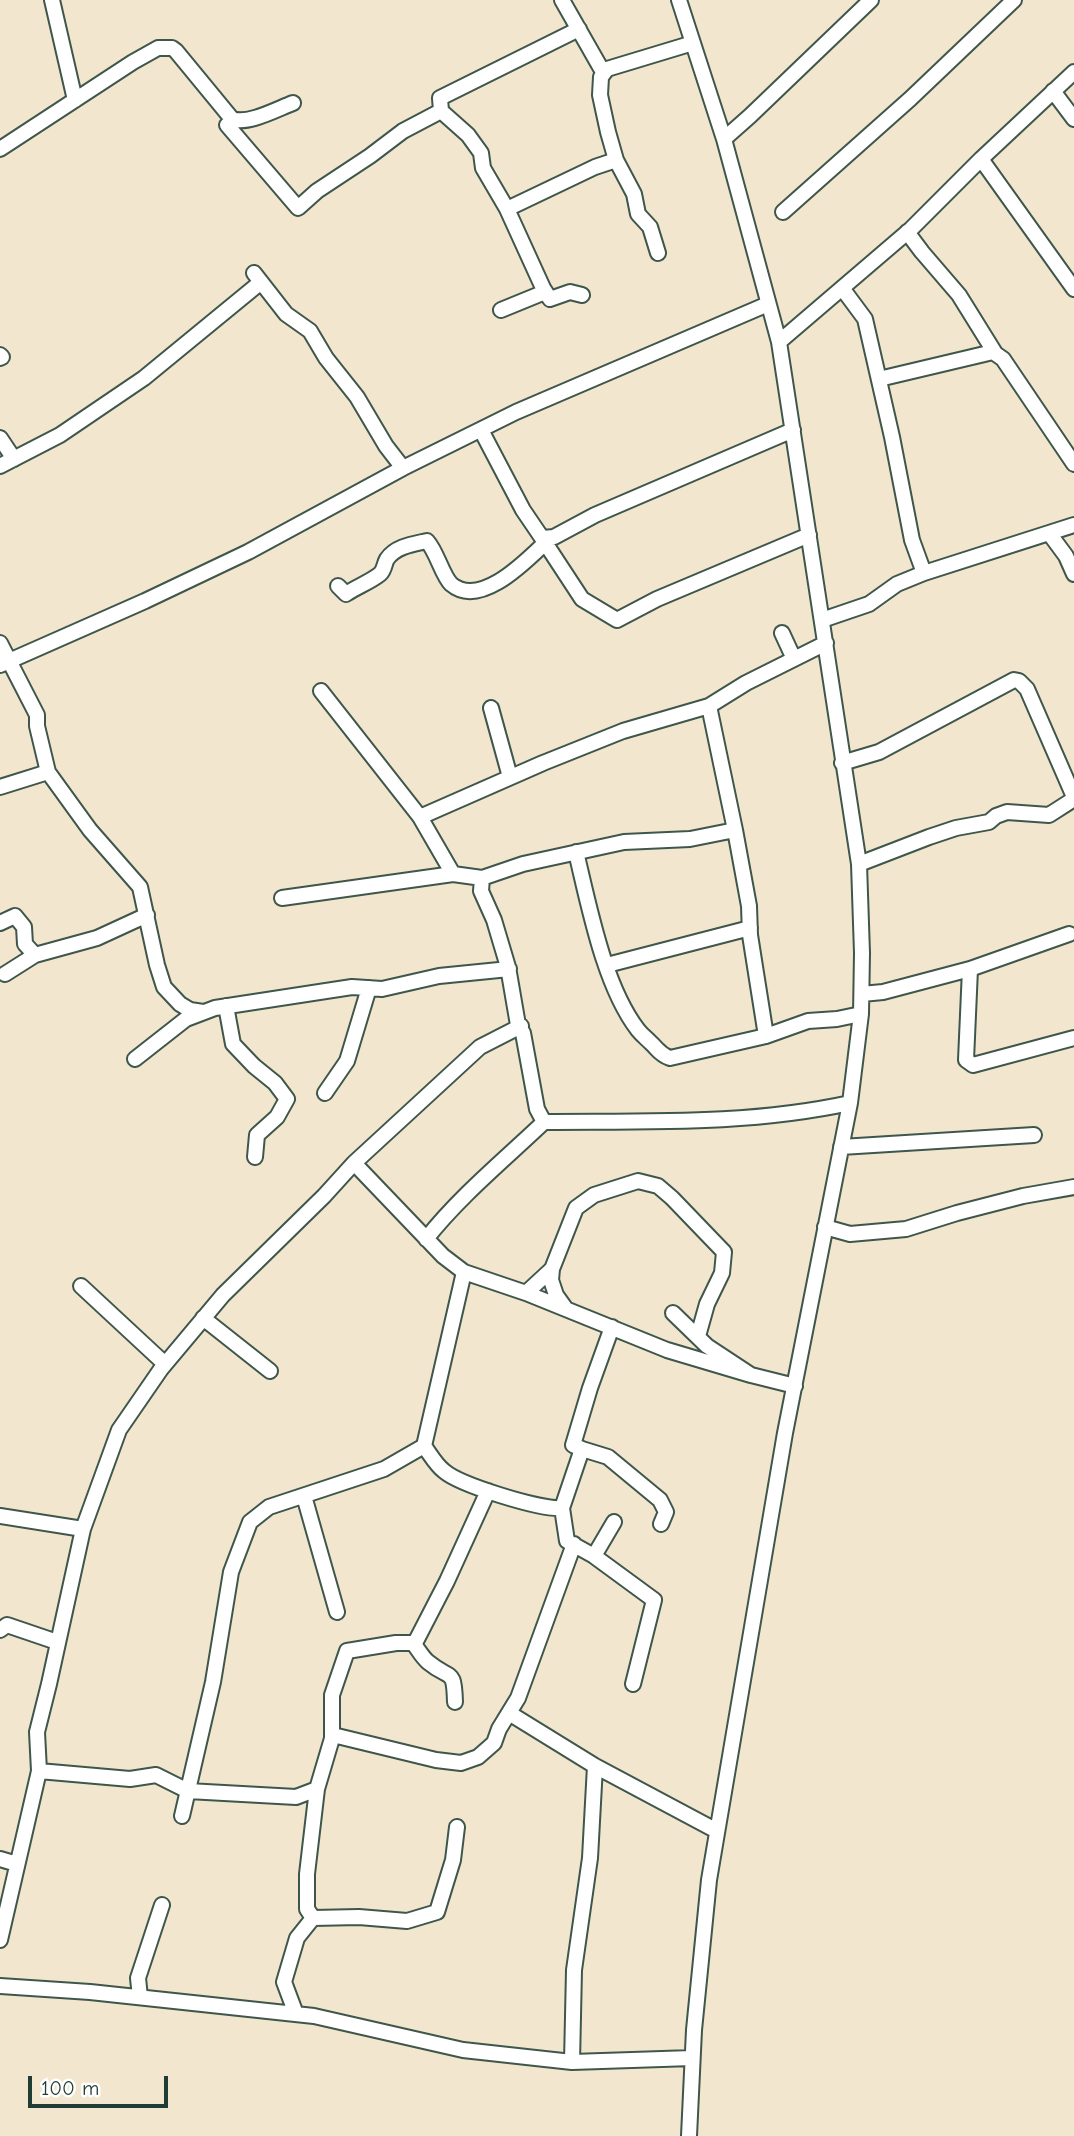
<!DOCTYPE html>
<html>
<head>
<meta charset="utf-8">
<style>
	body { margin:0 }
	#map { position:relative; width:1074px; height:2136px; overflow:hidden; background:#f2e7ce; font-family:"Comic Neue",sans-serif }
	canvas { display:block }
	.scale { position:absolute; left:28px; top:2076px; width:140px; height:32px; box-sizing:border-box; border:4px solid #1f3d34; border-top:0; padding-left:9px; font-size:21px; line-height:24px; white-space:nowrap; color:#1f3d34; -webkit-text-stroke:5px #fff; paint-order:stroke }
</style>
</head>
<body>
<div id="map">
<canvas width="1074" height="2136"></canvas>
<div class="scale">100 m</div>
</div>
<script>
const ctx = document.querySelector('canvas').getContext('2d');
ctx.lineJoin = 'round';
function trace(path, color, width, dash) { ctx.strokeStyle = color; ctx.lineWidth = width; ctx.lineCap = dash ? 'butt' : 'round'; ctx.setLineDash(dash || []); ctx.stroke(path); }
const minor = new Path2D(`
	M52 0 75 100
	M562 0 603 72
	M679 0 724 139 779 342 859 864 862 953 861 1014 850 1103 785 1433 709 1880 694 2030 689 2136
	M579 29 440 98 441 111 468 135 481 153 483 168 507 209 543 288 550 299 570 292 582 295
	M1053 91 1074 119
	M227 125 298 208 317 191 370 156 403 131 441 111
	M724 139 750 116 871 0
	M0 149 133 62 158 48H172L176 51 232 119C248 125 277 109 293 103
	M981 159 1074 289
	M507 209 595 167 616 160
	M783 212 910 99 1014 0
	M907 232 922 252 959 295 995 353
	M658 253 650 227 638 214 634 194 616 160 608 132 600 95 601 77 607 69 693 43
	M254 273 286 314 310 331 326 358 357 397 386 446 403 468
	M842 288 865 319 892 437 912 540 924 573
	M501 310 545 292
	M779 342 911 229 981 159 1074 72
	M0 355 2 357 0 358
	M879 379 993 352 1003 359 1074 464
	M481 430 523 510 542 538 554 537 595 515 793 430
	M0 438 14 459
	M0 466 60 435 144 378 261 282
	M1049 533 1066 556 1074 574
	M542 538 582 599 617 620 657 599 809 535
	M338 586 346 594C356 587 370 582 380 574 385 569 384 564 387 559 396 546 414 544 427 541 437 552 442 575 451 584 480 609 526 561 545 543
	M822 620 869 604 897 584 924 573 1074 525
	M782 633 794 659
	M0 643 37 715V726L48 772 90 830 140 887 157 965 164 987 180 1004 190 1010 203 1012
	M0 665 145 601 248 552 403 468 516 412 768 304
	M321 691 420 817
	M709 706 746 683 826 643
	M491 708 510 777
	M842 763 879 752 1014 680 1019 681 1027 689 1074 797
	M0 787 48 772
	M576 852C589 906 604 986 638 1030 642 1035 646 1038 650 1042 658 1049 659 1054 670 1058L766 1036
	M859 864 929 837 956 828 989 822 996 816 1007 812 1049 815 1074 799
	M482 878 453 874 420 817 543 763 623 731 709 706 735 830
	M282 898 453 874
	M0 923 15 916 24 927 25 944 35 955
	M607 965 750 928
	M970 969 1069 934
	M5 974 35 955 97 938 147 915
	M862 994 883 992 970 969 966 1060 973 1065 1074 1038
	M226 1006 233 1044 254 1066 275 1083 287 1099 277 1117 257 1135 255 1157
	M135 1059 186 1019 215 1008 352 987 382 989 439 976 509 969
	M325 1093 347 1061 369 988
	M544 1122 537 1109 523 1033 518 1025 508 967 494 920 481 891 482 878 523 864 624 842 690 839 735 830 749 906 750 935 766 1036 808 1021 837 1019 861 1014
	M841 1147 1034 1135
	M354 1163 443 1256 464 1272 526 1293 667 1350 751 1375
	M825 1227 850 1234 906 1229 957 1213 1023 1196 1074 1187
	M426 1239C460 1196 504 1160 544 1122 647 1121 749 1125 850 1103
	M81 1286 165 1364
	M526 1293 552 1269
	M566 1309 556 1295 551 1280 552 1269 576 1208 594 1195 638 1181 658 1186 672 1198 724 1252 722 1273 707 1304 698 1336
	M673 1313 707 1346 751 1375 795 1386
	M203 1318 270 1371
	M424 1446C430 1454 436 1465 444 1471 460 1485 541 1510 562 1508L567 1541 594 1556 654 1600 633 1684
	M582 1449 608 1457 660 1500 666 1512 661 1524
	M304 1496 337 1612
	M562 1508 582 1449 573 1445 590 1388 612 1327
	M0 1516 83 1529
	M594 1556 614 1522
	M0 1630 7 1625 57 1642
	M413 1643C418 1649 422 1657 428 1662 451 1681 454 1667 455 1702
	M509 1713 595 1766 717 1831
	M332 1737V1695L347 1651 396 1643H415L447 1581 488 1491
	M39 1771 130 1779 156 1775 188 1791 296 1797 317 1789
	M182 1816 213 1682 231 1572 250 1522 269 1507 384 1469 424 1446 464 1272
	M0 1859 17 1864
	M313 1918 307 1909V1874L317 1789 333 1735 436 1760 461 1763 478 1757 494 1743 499 1729 518 1698 574 1544
	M0 1940 39 1771 37 1732 49 1684 83 1529 119 1430 161 1369 223 1295 324 1196 354 1163 480 1047 521 1026
	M0 1986 90 1992 314 2016 463 2050 572 2062 692 2058
	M140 1997 138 1978 162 1905
	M296 2014 284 1982 297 1938 313 1918 359 1917 407 1921 437 1912 453 1860 457 1827
	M572 2062 574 1970 590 1858 595 1766`);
trace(minor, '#3f564b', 18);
trace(minor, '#fff', 14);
</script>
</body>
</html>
